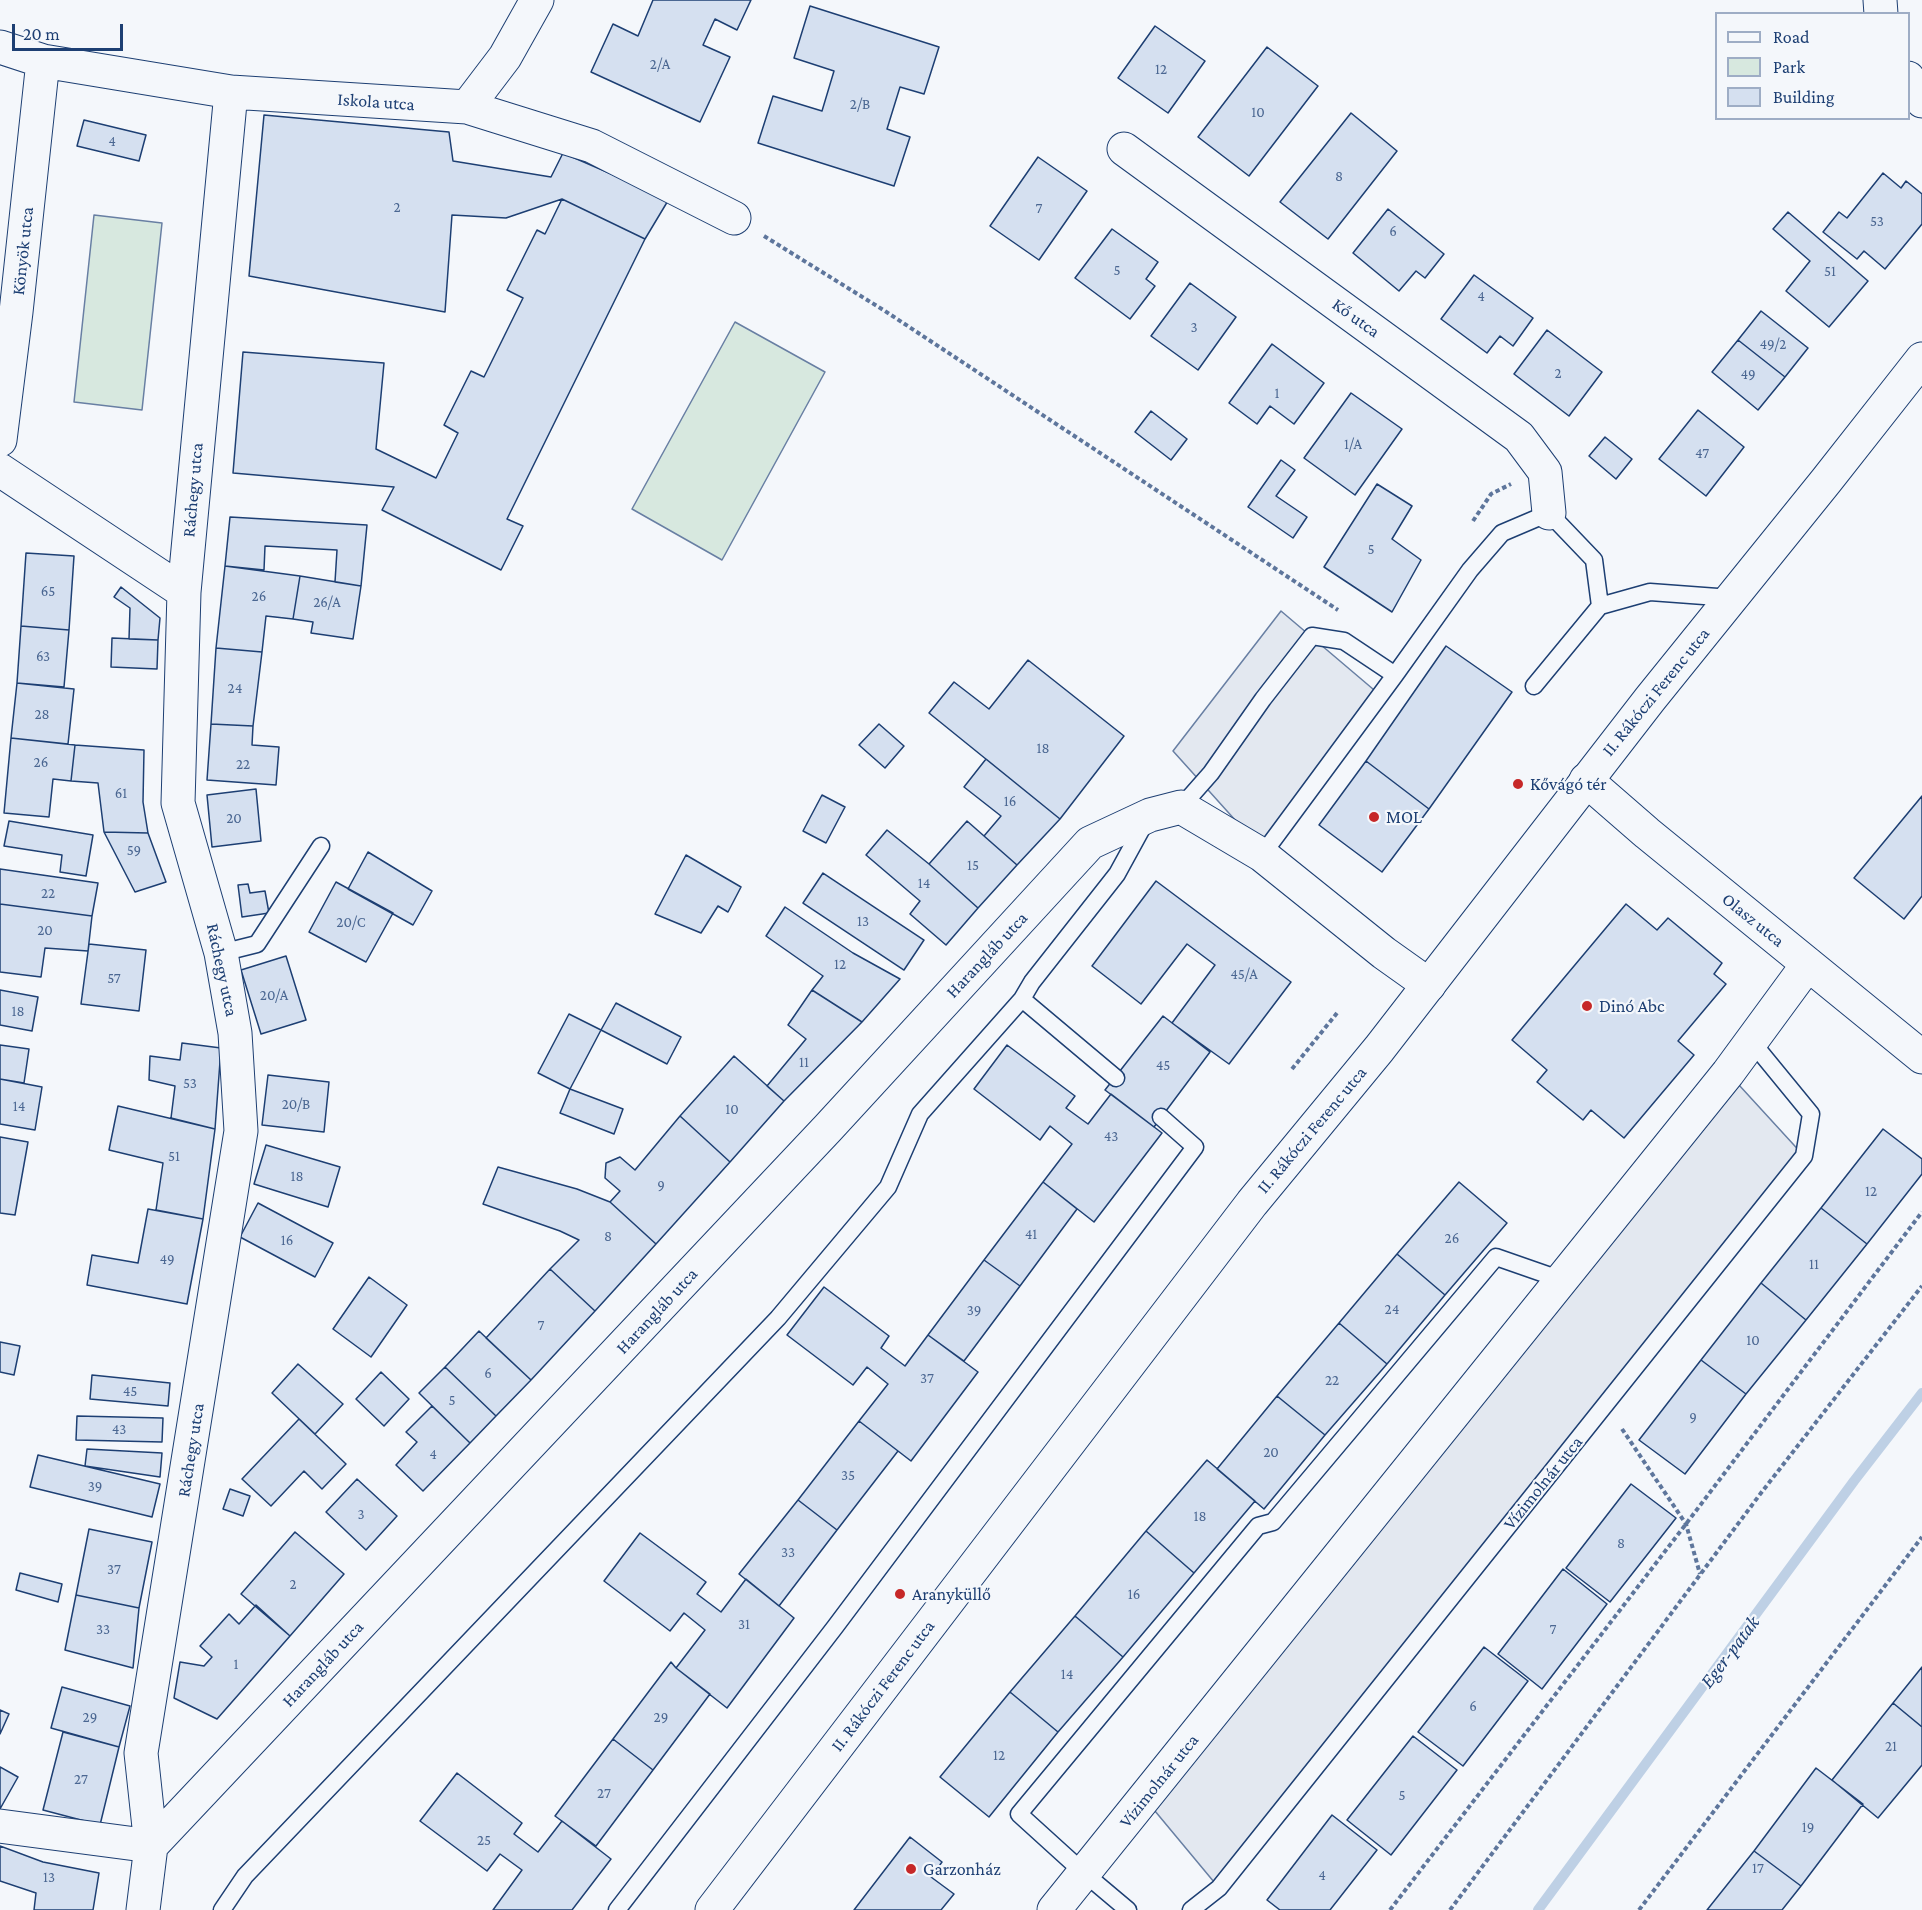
<!DOCTYPE html>
<html>
<head>
<meta charset="utf-8">
<style>
	body { margin:0 }
	#map { position:relative; width:1922px; height:1910px; overflow:hidden; background:#f4f7fb; font-family:"Crimson Pro",serif }
	canvas { display:block }
	.legend { position:absolute; left:1715px; top:12px; width:195px; height:108px; box-sizing:border-box; background:#f4f7fb; border:2px solid #9eadc5; margin:0; padding:8px 10px; list-style:none; font-size:18px; color:#1d3f73 }
	.legend li { display:flex; align-items:center; gap:12px; height:30px }
	.legend b { width:30px; border:2px solid #9eadc5 }
	.scale { position:absolute; left:12px; top:24px; width:111px; height:27px; box-sizing:border-box; border:3px solid #1d3f73; border-top:0; padding-left:8px; font-size:18px; line-height:21px; white-space:nowrap; color:#1d3f73; -webkit-text-stroke:4px #f4f7fb; paint-order:stroke }
</style>
</head>
<body>
<div id="map">
<canvas width="1922" height="1910"></canvas>
<ul class="legend">
<li><b style="height:8px;background:#f4f7fb"></b>Road</li>
<li><b style="height:16px;background:#d7e8df"></b>Park</li>
<li><b style="height:16px;background:#d5e0f0"></b>Building</li>
</ul>
<div class="scale">20 m</div>
</div>
<script>
const ctx = document.querySelector('canvas').getContext('2d');
ctx.lineJoin = 'round';
function fillPath(path, color) { ctx.fillStyle = color; ctx.fill(path, 'evenodd'); }
function trace(path, color, width, dash) { ctx.strokeStyle = color; ctx.lineWidth = width; ctx.lineCap = dash ? 'butt' : 'round'; ctx.setLineDash(dash || []); ctx.stroke(path); }
function drawText(font, color, halo, rows, align = 'center') {
  ctx.font = font + ' "Crimson Pro",serif'; ctx.lineWidth = 4.5; ctx.setLineDash([]); ctx.textBaseline = 'middle'; ctx.strokeStyle = halo; ctx.fillStyle = color; for (const [text, x, y, turn = 0] of rows) {
    ctx.save(); ctx.translate(x, y); ctx.rotate((+turn || 0) * Math.PI / 180); ctx.textAlign = isNaN(turn) ? turn : align; if (halo) ctx.strokeText(text, 0, 0); ctx.fillText(text, 0, 0); ctx.restore();
  }
}
const green = new Path2D(`
	M94 215 162 223 142 410 74 402Z
	M735 322 825 372 722 560 632 509Z`);
const parking = new Path2D(`
	M1281 611 1380 695 1269 845 1236 821 1173 751Z
	M1728 1073 1804 1156 1219 1888 1145 1799Z`);
const stream = new Path2D(`
	M1538 1910 1854 1481 1922 1393`);
const building = new Path2D(`
	M653 0H751L737 30 715 19 703 45 730 57 700 122 591 72 613 24 638 36Z
	M810 6 939 47 924 94 900 87 887 129 910 137 894 186 758 143 773 96 822 111 834 71 794 58Z
	M1155 26 1205 61 1168 113 1118 78Z
	M1267 47 1318 86 1249 176 1198 137Z
	M1351 113 1397 151 1328 239 1280 202Z
	M264 115 449 132 453 161 551 177 563 153 669 199 645 239 562 199 506 218 452 215 445 312 249 276Z
	M84 120 146 135 139 161 77 146Z
	M1038 157 1087 191 1039 260 990 226Z
	M1883 173 1901 188 1906 181 1922 194V224L1885 269 1864 251 1857 259 1823 232 1839 212 1847 218Z
	M562 199 645 239 507 519 523 526 501 570 382 510 394 487 233 473 243 352 384 363 376 449 436 478 458 433 444 425 471 371 484 377 523 298 507 290 537 230 545 234Z
	M1388 209 1444 254 1425 278 1416 271 1399 291 1353 253Z
	M1788 212 1868 281 1829 327 1786 291 1810 261 1773 229Z
	M1112 229 1158 262 1146 279 1155 286 1130 319 1075 278Z
	M1474 275 1533 318 1513 346 1500 336 1487 353 1441 319Z
	M1190 283 1236 317 1198 370 1151 336Z
	M1761 311 1808 348 1785 377 1738 340Z
	M1547 330 1602 372 1569 416 1514 374Z
	M1738 340 1785 377 1758 410 1712 372Z
	M1272 344 1324 383 1294 424 1270 406 1257 424 1229 403Z
	M1351 393 1402 429 1355 495 1304 458Z
	M1698 410 1744 447 1706 496 1659 459Z
	M1151 411 1187 439 1171 460 1135 432Z
	M1605 437 1632 459 1616 479 1589 456Z
	M1281 460 1295 470 1276 496 1307 517 1293 538 1248 507Z
	M1377 484 1412 506 1392 539 1421 560 1392 612 1324 567Z
	M230 517 367 525 361 586 335 582 337 550 265 546 264 570 225 566Z
	M26 553 74 556 69 630 21 626Z
	M225 566 300 576 293 619 266 616 262 652 216 648Z
	M300 576 361 586 353 639 311 633 313 622 293 619Z
	M121 587 160 618 158 640 129 639 130 608 114 597Z
	M21 626 69 630 64 687 17 683Z
	M112 638 158 640 157 669 111 667Z
	M1446 646 1512 692 1429 809 1366 761Z
	M216 648 262 652 253 726 211 724Z
	M1028 660 1124 736 1060 819 929 713 954 682 989 709Z
	M17 683 74 689 68 744 11 738Z
	M211 724 253 726 252 745 279 747 276 785 207 780Z
	M879 724 904 746 885 768 859 745Z
	M11 738 75 745 71 781 53 779 49 817 4 813Z
	M75 745 144 750 143 802 148 833 104 832 98 783 71 781Z
	M986 759 1060 819 1017 865 984 836 1001 816 964 787Z
	M1366 761 1429 809 1382 872 1319 825Z
	M256 789 261 841 212 847 207 795Z
	M822 795 845 807 826 843 803 831Z
	M1922 796V896L1904 919 1854 878Z
	M9 821 93 835 86 876 60 872 62 855 4 846Z
	M967 821 1017 865 978 908 929 864Z
	M887 830 929 864 978 908 946 945 910 914 920 901 866 855Z
	M104 832 148 833 166 882 135 892Z
	M368 852 432 891 413 925 348 889Z
	M686 855 741 887 728 912 718 906 701 933 655 914Z
	M0 869 98 883 92 916 0 904Z
	M823 873 924 940 904 970 803 903Z
	M1156 881 1291 982 1229 1064 1172 1023 1215 965 1187 944 1141 1004 1092 966Z
	M336 882 393 913 366 962 309 932Z
	M248 884 250 893 265 891 269 913 242 917 238 885Z
	M0 904 92 916 88 951 45 948 41 977 0 972Z
	M1626 904 1657 930 1668 918 1722 963 1714 974 1726 984 1678 1041 1694 1055 1624 1138 1591 1110 1583 1120 1537 1082 1547 1070 1512 1040Z
	M785 907 853 953 900 979 862 1022 812 990 823 976 766 936Z
	M89 944 146 950 139 1011 81 1004Z
	M286 956 306 1020 261 1034 241 970Z
	M0 990 38 997 32 1031 0 1025Z
	M812 990 862 1022 784 1101 767 1086 806 1039 788 1025Z
	M616 1003 681 1037 667 1064 601 1030Z
	M569 1014 601 1030 570 1089 538 1073Z
	M1163 1016 1210 1052 1154 1127 1105 1090Z
	M182 1043 221 1048 215 1129 171 1118 175 1086 149 1080 150 1056 180 1060Z
	M0 1045 29 1049 24 1083 0 1079Z
	M1007 1045 1075 1096 1066 1108 1088 1124 1111 1094 1162 1133 1094 1222 1043 1182 1072 1144 1050 1126 1040 1140 974 1089Z
	M734 1056 784 1101 730 1162 680 1116Z
	M268 1075 329 1082 324 1132 262 1125Z
	M0 1079 42 1087 35 1130 0 1124Z
	M570 1089 623 1109 614 1134 560 1113Z
	M118 1106 215 1129 203 1219 156 1210 163 1163 109 1150Z
	M680 1116 730 1162 656 1244 610 1202 620 1191 605 1178 606 1163 620 1157 635 1170Z
	M1883 1129 1922 1159V1174L1867 1244 1821 1208Z
	M0 1137 28 1142 15 1215 0 1213Z
	M266 1145 340 1167 328 1207 254 1184Z
	M498 1167 577 1189 610 1202 656 1244 595 1311 550 1269 579 1240 560 1231 483 1204Z
	M1043 1182 1077 1209 1020 1286 984 1260Z
	M1459 1182 1507 1223 1445 1295 1397 1254Z
	M258 1203 333 1243 315 1277 240 1237Z
	M1821 1208 1867 1244 1806 1320 1761 1283Z
	M148 1209 203 1219 187 1304 87 1285 92 1255 138 1263Z
	M1397 1254 1445 1295 1387 1364 1339 1323Z
	M984 1260 1020 1286 964 1361 928 1335Z
	M550 1269 595 1311 531 1380 486 1338Z
	M369 1277 407 1305 371 1357 333 1329Z
	M1761 1283 1806 1320 1746 1394 1701 1360Z
	M824 1287 889 1336 881 1348 905 1366 928 1335 978 1372 911 1461 859 1421 888 1384 867 1367 853 1385 787 1335Z
	M1339 1323 1387 1364 1325 1435 1277 1396Z
	M479 1331 531 1380 496 1416 445 1367Z
	M0 1342 20 1346 14 1375 0 1372Z
	M1701 1360 1746 1394 1685 1474 1639 1440Z
	M298 1364 343 1404 315 1434 272 1393Z
	M445 1367 496 1416 470 1443 419 1393Z
	M381 1372 409 1399 384 1426 356 1399Z
	M92 1375 170 1383 168 1406 90 1399Z
	M1277 1396 1325 1435 1264 1509 1217 1469Z
	M432 1406 470 1443 423 1491 396 1465 417 1442 406 1432Z
	M77 1416 163 1418 162 1442 76 1440Z
	M299 1419 346 1464 322 1489 304 1471 271 1506 242 1479Z
	M859 1421 898 1451 837 1530 798 1500Z
	M87 1449 162 1453 160 1477 85 1466Z
	M38 1455 160 1484 152 1517 30 1487Z
	M1207 1460 1255 1501 1194 1573 1146 1531Z
	M357 1479 397 1516 366 1550 326 1512Z
	M1631 1484 1676 1518 1610 1602 1566 1568Z
	M230 1489 250 1496 243 1516 223 1509Z
	M798 1500 837 1530 779 1606 739 1574Z
	M89 1529 152 1542 139 1608 76 1595Z
	M1146 1531 1194 1573 1123 1657 1075 1616Z
	M295 1532 344 1574 290 1636 241 1594Z
	M640 1533 706 1582 697 1594 721 1612 746 1579 794 1618 727 1708 676 1668 705 1630 684 1613 670 1631 604 1581Z
	M1563 1569 1607 1604 1542 1689 1498 1654Z
	M20 1573 62 1584 58 1602 16 1590Z
	M76 1595 139 1608 133 1668 65 1650Z
	M256 1605 290 1636 217 1719 174 1698 180 1662 204 1666 212 1657 200 1646 229 1614 239 1624Z
	M1075 1616 1123 1657 1058 1732 1010 1692Z
	M1484 1647 1528 1681 1463 1766 1418 1732Z
	M671 1662 676 1668 710 1694 653 1770 613 1739Z
	M1922 1667V1727L1893 1703Z
	M62 1687 130 1706 119 1747 51 1728Z
	M1010 1692 1058 1732 989 1817 940 1777Z
	M1893 1703 1922 1727V1765L1878 1818 1832 1780Z
	M0 1710 9 1714 0 1734Z
	M63 1732 119 1747 100 1825 43 1810Z
	M1413 1736 1457 1770 1391 1855 1347 1820Z
	M613 1739 653 1770 596 1846 555 1816Z
	M0 1767 18 1777 0 1809Z
	M1816 1768 1863 1804 1801 1886 1754 1851Z
	M457 1773 522 1823 514 1834 538 1852 562 1821 611 1859 572 1910H493L522 1870 500 1854 487 1871 420 1821Z
	M1332 1815 1377 1850 1330 1910H1280L1267 1900Z
	M910 1837 942 1862 931 1877 954 1894 941 1910H854Z
	M0 1846 43 1862 99 1873 93 1910H34L36 1893 0 1881Z
	M1754 1851 1801 1886 1782 1910H1707Z`);
const path = new Path2D(`
	M764 236 885 311 1338 610
	M1473 521 1491 494 1511 484
	M1292 1069 1337 1013
	M1622 1429 1686 1524 1700 1574
	M1390 1910 1686 1524 1922 1212
	M1450 1910 1761 1493 1922 1286
	M1639 1910 1922 1537`);
const service = new Path2D(`
	M1534 686 1600 606 1650 592 1731 598
	M1181 807 1211 773 1263 699 1312 636 1344 641 1395 675
	M1262 855 1395 675 1470 570 1502 533 1549 513 1594 560 1600 606
	M221 953 257 944 321 846
	M1022 999 1116 1078
	M222 1910 245 1876 778 1318 888 1187 920 1114 1022 999 1032 982 1117 874 1146 821
	M617 1910 835 1627 1195 1147 1161 1117
	M1128 1910 1084 1873 1019 1814 1258 1526 1273 1522 1496 1257 1562 1280
	M1191 1910 1219 1888 1804 1156 1811 1114 1752 1042`);
const minor = new Path2D(`
	M1880 0 1881 14
	M0 47 43 61 231 92 467 107 592 146 734 218
	M1908 78 1922 101
	M467 107 505 57 537 0
	M1124 149 1519 437 1545 472 1549 513
	M0 440 16 312 43 61
	M0 470 184 592
	M1586 780 1647 833 1922 1057
	M0 1826 151 1846
	M151 1846 828 1128 1090 843 1150 815 1181 807 1262 855 1384 953 1429 985
	M143 1910 151 1846 141 1753 241 1131 235 1033 221 953 178 803 184 592 231 92
	M1054 1910 1728 1073 1808 964`);
const primary = new Path2D(`
	M712 1910 1252 1203 1379 1049 1650 699 1826 481 1922 359`);
const markers = [
	[1518,784,6,"#c62828"],
	[1374,817,6,"#c62828"],
	[1587,1006,6,"#c62828"],
	[900,1594,6,"#c62828"],
	[911,1869,6,"#c62828"]
];
const numberNames = [
	["2/A",660,64],
	["12",1161,69],
	["2/B",860,104],
	["10",1258,112],
	["4",112,141],
	["8",1339,176],
	["2",397,207],
	["7",1039,208],
	["53",1877,221],
	["6",1393,231],
	["5",1117,270],
	["51",1830,271],
	["4",1481,296],
	["3",1194,327],
	["49/2",1773,344],
	["2",1558,373],
	["49",1748,374],
	["1",1277,393],
	["1/A",1353,444],
	["47",1702,453],
	["5",1371,549],
	["65",48,591],
	["26",259,596],
	["26/A",327,602],
	["63",43,656],
	["24",235,688],
	["28",42,714],
	["18",1043,748],
	["26",41,762],
	["22",243,764],
	["61",121,793],
	["16",1010,801],
	["20",234,818],
	["59",134,850],
	["15",973,865],
	["14",924,883],
	["22",48,893],
	["13",863,921],
	["20/C",351,922],
	["20",45,930],
	["12",840,964],
	["45/A",1244,974],
	["57",114,978],
	["20/A",274,995],
	["18",18,1011],
	["11",804,1062],
	["45",1163,1065],
	["53",190,1083],
	["20/B",296,1104],
	["14",19,1106],
	["10",732,1109],
	["43",1111,1136],
	["51",174,1156],
	["18",297,1176],
	["9",661,1185],
	["12",1871,1191],
	["41",1031,1234],
	["8",608,1236],
	["26",1452,1238],
	["16",287,1240],
	["49",167,1259],
	["11",1814,1264],
	["24",1392,1309],
	["39",974,1310],
	["7",541,1325],
	["10",1753,1340],
	["6",488,1373],
	["37",927,1378],
	["22",1332,1380],
	["45",130,1391],
	["5",452,1400],
	["9",1693,1417],
	["43",119,1429],
	["20",1271,1452],
	["4",433,1454],
	["35",848,1475],
	["39",95,1486],
	["3",361,1514],
	["18",1200,1516],
	["8",1621,1543],
	["33",788,1552],
	["37",114,1569],
	["2",293,1584],
	["16",1134,1594],
	["31",744,1624],
	["33",103,1629],
	["7",1553,1629],
	["1",236,1664],
	["14",1067,1674],
	["6",1473,1706],
	["29",90,1717],
	["29",661,1717],
	["21",1891,1746],
	["12",999,1755],
	["27",81,1779],
	["27",604,1793],
	["5",1402,1795],
	["19",1808,1827],
	["25",484,1840],
	["17",1758,1868],
	["4",1322,1875],
	["13",49,1877]
];
const streetNames = [
	["Iskola utca",376,102,4],
	["Könyök utca",23,251,-84],
	["Kő utca",1356,318,36],
	["Ráchegy utca",193,490,-85],
	["II. Rákóczi Ferenc utca",1656,692,-51],
	["Olasz utca",1753,920,39],
	["Harangláb utca",987,955,-47],
	["Ráchegy utca",222,970,78],
	["II. Rákóczi Ferenc utca",1312,1130,-50],
	["Harangláb utca",657,1311,-47],
	["Ráchegy utca",191,1450,-81],
	["Vízimolnár utca",1543,1483,-51],
	["Harangláb utca",323,1664,-47],
	["II. Rákóczi Ferenc utca",883,1686,-53],
	["Vízimolnár utca",1159,1781,-51]
];
const poiNames = [
	["Kővágó tér",1530,784],
	["MOL",1386,817],
	["Dinó Abc",1599,1006],
	["Aranyküllő",912,1594],
	["Garzonház",923,1869]
];
const waterNames = [
	["Eger-patak",1730,1652,-53]
];
fillPath(green, '#d7e8df');
trace(green, '#687fa3', 1.5);
fillPath(parking, '#e3e8f0');
trace(parking, '#687fa3', 1.5);
trace(stream, '#bed0e5', 10);
fillPath(building, '#d5e0f0');
trace(building, '#1d3f73', 1.5);
trace(service, '#1d3f73', 19);
trace(minor, '#1d3f73', 35);
trace(primary, '#1d3f73', 35);
trace(path, '#5e769c', 4, [4.5, 3]);
trace(service, '#f4f7fb', 16);
trace(minor, '#f4f7fb', 33);
trace(primary, '#f4f7fb', 33);
for (const [x, y, r, color] of markers) { const dot = new Path2D(); dot.arc(x, y, r, 0, 2 * Math.PI); ctx.fillStyle = color; ctx.fill(dot); trace(dot, '#f4f7fb', 2); }
drawText('15px', '#4b6792', null, numberNames);
drawText('18px', '#1d3f73', '#f4f7fb', streetNames);
drawText('18px', '#1d3f73', '#f4f7fb', poiNames, 'left');
drawText('italic 20px', '#1d3f73', '#f4f7fb', waterNames);
</script>
</body>
</html>
